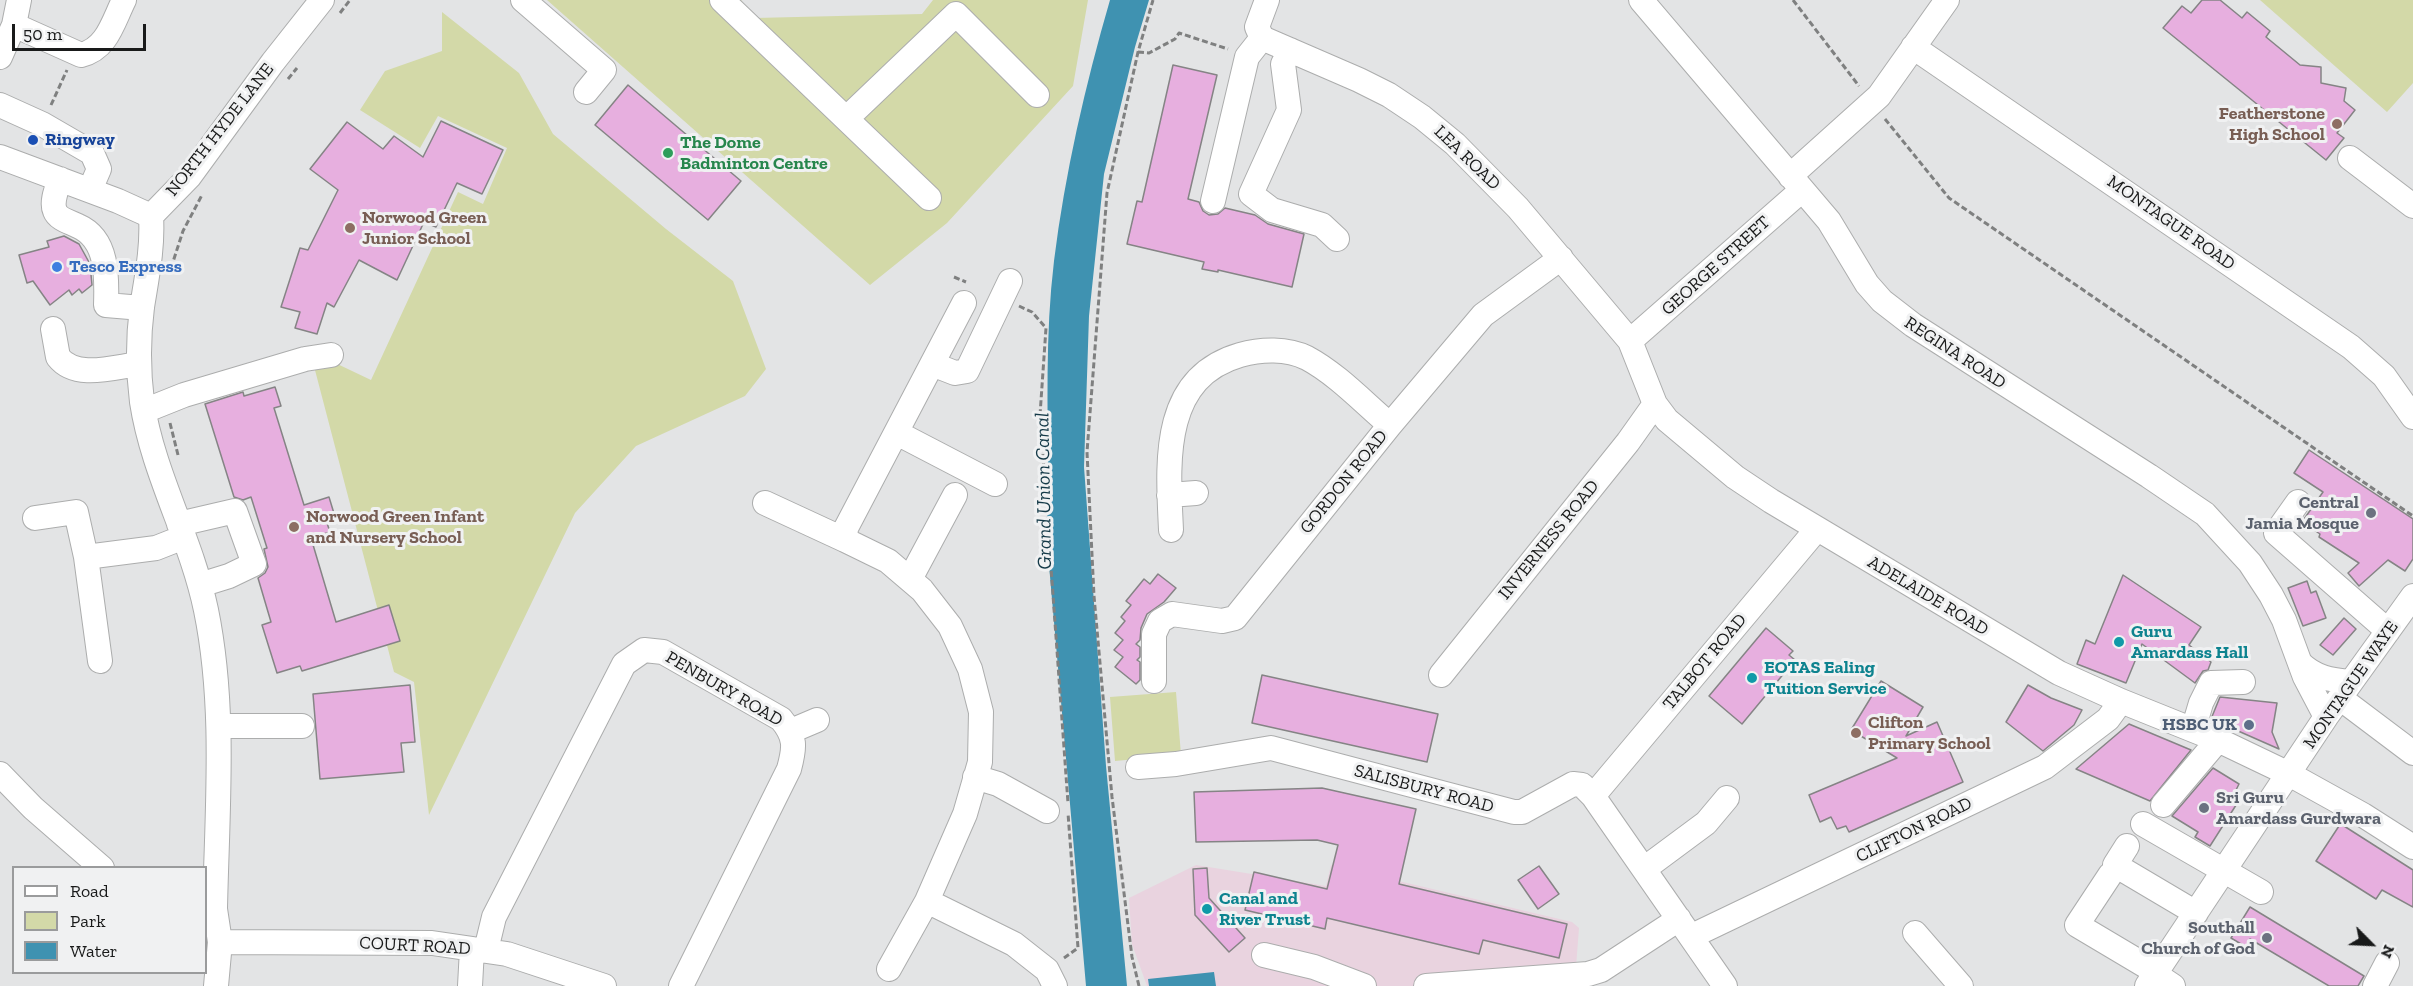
<!DOCTYPE html>
<html>
<head>
<meta charset="utf-8">
<style>
	body { margin:0 }
	#map { position:relative; width:2413px; height:986px; overflow:hidden; background:#e3e4e5; font-family:"Zilla Slab",serif }
	canvas { display:block }
	.legend { position:absolute; left:12px; top:866px; width:195px; height:108px; box-sizing:border-box; background:#f0f1f2; border:2px solid #9a9b9c; margin:0; padding:8px 10px; list-style:none; font-size:18px; color:#191a1a }
	.legend li { display:flex; align-items:center; gap:12px; height:30px }
	.legend b { width:30px; border:2px solid #9a9b9c }
	.north { position:absolute; left:2341px; top:914px; width:60px; height:60px; -webkit-text-stroke:4px #f0f1f2; paint-order:stroke; rotate:114deg; font-size:16px; font-weight:700; line-height:24px; text-align:center; color:#191a1a }
	.north::after { content:''; display:block; margin:auto; width:21px; height:27px; background:#191a1a; clip-path:polygon(50% 0,100% 100%,50% 72%,0 100%) }
	.scale { position:absolute; left:12px; top:24px; width:134px; height:27px; box-sizing:border-box; border:3px solid #191a1a; border-top:0; padding-left:8px; font-size:18px; line-height:21px; white-space:nowrap; color:#191a1a; -webkit-text-stroke:4px #f0f1f2; paint-order:stroke }
</style>
</head>
<body>
<div id="map">
<canvas width="2413" height="986"></canvas>
<ul class="legend">
<li><b style="height:8px;background:#fff"></b>Road</li>
<li><b style="height:16px;background:#d3d9a8"></b>Park</li>
<li><b style="height:16px;background:#3f92b1"></b>Water</li>
</ul>
<div class="north">N</div>
<div class="scale">50 m</div>
</div>
<script>
const ctx = document.querySelector('canvas').getContext('2d');
ctx.lineJoin = 'round';
function fillPath(path, color) { ctx.fillStyle = color; ctx.fill(path, 'evenodd'); }
function trace(path, color, width, dash) { ctx.strokeStyle = color; ctx.lineWidth = width; ctx.lineCap = dash ? 'butt' : 'round'; ctx.setLineDash(dash || []); ctx.stroke(path); }
function drawText(font, color, halo, rows, align = 'center') {
  ctx.font = font + ' "Zilla Slab",serif'; ctx.lineWidth = 6; ctx.setLineDash([]); ctx.textBaseline = 'middle'; ctx.strokeStyle = halo; ctx.fillStyle = color; for (const [text, x, y, turn = 0] of rows) {
    ctx.save(); ctx.translate(x, y); ctx.rotate((+turn || 0) * Math.PI / 180); ctx.textAlign = isNaN(turn) ? turn : align; if (halo) ctx.strokeText(text, 0, 0); ctx.fillText(text, 0, 0); ctx.restore();
  }
}
const industrial = new Path2D(`
	M1196 865 1326 886 1331 865 1572 922 1579 928 1576 967 1528 986H1147L1132 944 1129 898Z`);
const green = new Path2D(`
	M547 0H741L755 18 922 14 933 0H1088L1073 86 947 223 870 285Z
	M2260 0H2413V83L2387 112Z
	M442 12 519 73 553 134 666 229 733 281 766 369 745 396 636 446 575 513 429 815 414 682 394 672 310 351 371 380 458 192 483 204 507 148 438 116 420 148 360 110 385 71 442 51Z
	M1176 692 1181 755 1115 761 1110 697Z`);
const water = new Path2D(`
	M1110 0H1149L1135 47 1104 174 1089 316 1084 467 1106 766 1127 986H1086L1049 565C1047 538 1047 511 1048 483 1048 409 1045 335 1054 261 1065 173 1085 86 1110 0Z
	M1214 972 1216 986H1149L1148 979Z`);
const building = new Path2D(`
	M2202 0H2220L2242 18 2247 12 2270 31 2266 37 2300 65 2321 67V83L2346 88 2344 101 2355 110 2337 133 2344 138 2326 160 2163 28 2182 6 2191 13Z
	M1173 65 1217 75 1188 199 1199 202 1203 211 1209 215 1218 214 1225 208 1255 215 1268 224 1304 234 1292 287 1218 270V272L1202 269 1204 262 1127 244 1137 201 1142 202Z
	M628 85 741 181 708 220 595 125Z
	M441 121 503 150 482 194 457 183 436 227 424 222 397 280 359 260 334 307 327 303 317 334 295 328 300 312 281 307 300 248 308 250 338 190 310 169 347 122 383 149 394 136 423 157Z
	M64 236 79 244 90 264 92 285 82 293 79 289 72 295 69 290 50 305 33 281 27 283 19 255 49 247 47 241Z
	M275 387 281 406 274 408 304 505 329 497 336 520 327 523 330 532 311 538 336 622 389 605 400 641 302 671 300 666 277 673 262 625 271 622 258 578 265 573 268 567 264 549 267 548 251 497 243 500 234 497 205 404 243 392 244 396Z
	M2309 450 2413 519V559L2405 571 2388 560 2359 586 2348 573 2359 563 2319 537 2320 534 2302 522 2323 492 2294 473Z
	M1158 574 1176 588 1164 602 1147 614 1141 628 1140 640 1136 644 1140 647V657L1137 660 1140 662V680L1136 684 1115 667 1123 657 1114 650 1123 640 1115 633 1125 621 1121 617 1131 605 1126 601 1144 579 1150 584Z
	M2123 575 2201 627 2189 645 2211 662 2208 670 2203 671 2195 683 2142 644 2126 683 2077 664 2086 640 2095 644Z
	M2307 581 2311 593 2316 591 2326 618 2303 626 2288 588Z
	M2344 618 2356 629 2333 655 2320 645Z
	M1766 628 1793 651 1789 655 1795 660 1742 724 1709 696Z
	M1262 675 1438 714 1427 762 1252 723Z
	M1881 681 1923 707 1906 736 1937 722 1963 782 1849 832 1846 826 1837 829 1831 817 1820 822 1809 795 1897 758 1851 730Z
	M410 685 415 742 401 743 404 772 320 779 313 694Z
	M2028 685 2051 698 2082 710 2074 725 2043 751 2006 722Z
	M2220 697 2277 703 2272 732 2279 749 2211 719Z
	M2129 724 2191 750 2150 801 2076 769Z
	M2213 768 2239 784 2236 790 2238 802 2210 846 2195 837 2198 832 2172 816Z
	M1322 788 1416 809 1399 884 1567 924 1559 958 1483 940 1479 954 1327 918 1325 929 1245 910 1254 872 1327 889 1338 845 1317 840 1196 842 1194 792Z
	M2339 826H2344L2413 870V907L2382 890 2376 899 2316 861Z
	M1539 866 1559 894 1538 909 1518 880Z
	M1207 868 1209 898 1245 938 1229 952 1195 915 1193 869Z
	M2250 907 2364 976 2358 986H2329L2250 939 2246 947 2231 938Z`);
const path = new Path2D(`
	M1793 0 1859 86
	M340 13 350 0
	M1138 52 1149 53 1175 39 1179 33 1228 49
	M288 79 297 68
	M51 105 67 70
	M1885 119 1949 198 2413 516
	M171 268 183 231 202 195
	M954 277 966 282
	M1019 306 1032 312 1046 328 1040 415 1068 803
	M170 423 178 455
	M1064 958 1078 948 1068 813
	M1139 986 1132 957 1112 797 1094 596 1087 452 1107 193 1138 52 1153 0`);
const minor = new Path2D(`
	M523 0 604 70 586 92
	M722 0 929 198
	M1267 0 1257 27 1262 38 1359 80 1389 95 1422 117 1455 144 1518 208 1630 341 1655 404 1667 420 1735 477 1771 501 2059 673 2121 701 2218 740 2289 774 2363 815 2413 847
	M1641 0 1829 221 1867 284 1882 301 1913 325 2149 476 2205 514 2250 563 2271 595 2284 620 2305 677 2326 717
	M14 25 81 55C107 49 113 22 124 0
	M1913 47 2351 347 2384 376 2413 417
	M1290 50 1283 64 1289 110 1251 194 1272 210 1322 225 1337 239
	M0 57 14 25 19 0
	M0 105 42 124 92 153 99 169 90 190
	M847 118 956 14 1037 95
	M0 157 118 201 151 216
	M2350 158 2413 206
	M1790 176 1879 96 1947 0
	M60 179C57 188 51 202 55 211 58 219 70 222 78 226 108 239 107 277 106 305L142 308
	M1213 201 1247 57 1262 38
	M151 216C153 247 147 276 142 307 138 338 138 370 142 402 153 474 191 538 206 610 226 708 217 809 215 909L220 942 216 986
	M151 216 189 177 273 62 322 0
	M53 329 58 357C76 380 114 367 139 364
	M1630 341 1802 190
	M932 364 955 373 967 371 1010 281
	M144 411 184 395 305 359 331 355
	M897 433 995 484
	M1169 495 1196 493
	M2298 502 2276 533 2388 631
	M765 503 845 540
	M35 518 76 512 86 557
	M179 524 235 511 254 564 229 576 200 585
	M1171 530C1168 464 1160 378 1240 355 1261 349 1287 348 1307 358 1337 374 1364 403 1390 425
	M910 579 955 495
	M100 661 86 557 156 548 184 537
	M2300 663C2315 678 2331 680 2351 682
	M1441 675 1628 442 1655 404
	M1154 681V634L1160 621 1172 614 1222 621 1235 618 1390 425 1483 315 1561 258
	M2340 698 2413 753
	M219 726H302
	M2193 730 2201 703 2211 683 2243 682
	M791 731 817 720
	M1138 767 1176 764 1271 748 1514 812H1522L1573 784 1582 785 1593 796 1725 986
	M0 774 33 808 102 868
	M975 777 998 784 1047 811
	M1593 796 1817 529
	M2163 805 2218 740
	M2143 824 2261 892
	M2127 846 2115 865 2196 913
	M1644 869 1706 823 1727 798
	M2110 875 2077 925 2156 972
	M927 901 965 814 980 762 981 712 970 669 950 626 922 590 888 561 845 540 846 528 964 303
	M1915 933 1961 986
	M1692 936 2045 767 2108 719 2121 701
	M220 942 432 943 507 954 604 986
	M486 950 494 917 624 664 644 650 663 652 781 719C796 737 795 747 789 769L681 986
	M1264 955 1314 967 1364 986
	M889 969 927 901 1014 944 1047 970 1055 986
	M2155 974 2173 986
	M470 986 472 949
	M1426 986 1588 974 1601 970 1679 919
	M2147 986 2326 717 2413 596
	M2375 986 2387 963`);
const markers = [
	[2337,124,6,"#8d6e63"],
	[33,140,6,"#1a4fb4"],
	[668,153,6,"#2e9e5b"],
	[350,228,6,"#8d6e63"],
	[57,267,6,"#3f7fe0"],
	[2371,513,6,"#6b7280"],
	[294,527,6,"#8d6e63"],
	[2119,642,6,"#0f9aa8"],
	[1752,678,6,"#0f9aa8"],
	[2249,725,6,"#5c6f8a"],
	[1856,733,6,"#8d6e63"],
	[2204,808,6,"#6b7280"],
	[1207,909,6,"#0f9aa8"],
	[2267,938,6,"#6b7280"]
];
const educationNames = [
	["Featherstone",2325,114,"right"],
	["High School",2325,135,"right"],
	["Norwood Green",362,218],
	["Junior School",362,239],
	["Norwood Green Infant",306,517],
	["and Nursery School",306,538],
	["Clifton",1868,723],
	["Primary School",1868,744]
];
const streetNames = [
	["NORTH HYDE LANE",220,130,-52],
	["LEA ROAD",1467,158,44],
	["MONTAGUE ROAD",2171,223,35],
	["GEORGE STREET",1716,266,-42],
	["REGINA ROAD",1955,353,33],
	["GORDON ROAD",1344,482,-51],
	["INVERNESS ROAD",1549,540,-51],
	["ADELAIDE ROAD",1928,596,31],
	["TALBOT ROAD",1705,662,-50],
	["MONTAGUE WAYE",2351,685,-55],
	["PENBURY ROAD",724,689,30],
	["SALISBURY ROAD",1424,789,15],
	["CLIFTON ROAD",1914,830,-26],
	["COURT ROAD",415,946,3]
];
const transitNames = [
	["Ringway",45,140]
];
const leisureNames = [
	["The Dome",680,143],
	["Badminton Centre",680,164]
];
const shopNames = [
	["Tesco Express",69,267]
];
const worshipNames = [
	["Central",2359,503],
	["Jamia Mosque",2359,524],
	["Sri Guru",2216,798,"left"],
	["Amardass Gurdwara",2216,819,"left"],
	["Southall",2255,928],
	["Church of God",2255,949]
];
const cultureNames = [
	["Guru",2131,632],
	["Amardass Hall",2131,653],
	["EOTAS Ealing",1764,668],
	["Tuition Service",1764,689],
	["Canal and",1219,899],
	["River Trust",1219,920]
];
const serviceNames = [
	["HSBC UK",2237,725]
];
const waterNames = [
	["Grand Union Canal",1044,491,-91]
];
fillPath(industrial, '#e9d3df');
fillPath(green, '#d3d9a8');
fillPath(water, '#3f92b1');
fillPath(building, '#e7afdf');
trace(building, '#858485', 1.5);
trace(minor, '#acadad', 26);
trace(path, '#7f8080', 3, [6, 3]);
trace(minor, '#fff', 24);
for (const [x, y, r, color] of markers) { const dot = new Path2D(); dot.arc(x, y, r, 0, 2 * Math.PI); ctx.fillStyle = color; ctx.fill(dot); trace(dot, '#f0f1f2', 2); }
drawText('bold 18px', '#785e54', '#f0f1f2', educationNames, 'left');
drawText('18px', '#191a1a', '#f0f1f2', streetNames);
drawText('bold 18px', '#164399', '#f0f1f2', transitNames, 'left');
drawText('bold 18px', '#27864d', '#f0f1f2', leisureNames, 'left');
drawText('bold 18px', '#366cbe', '#f0f1f2', shopNames, 'left');
drawText('bold 18px', '#5b616d', '#f0f1f2', worshipNames, 'right');
drawText('bold 18px', '#0d838f', '#f0f1f2', cultureNames, 'left');
drawText('bold 18px', '#4e5e75', '#f0f1f2', serviceNames, 'right');
drawText('italic 20px', '#153a48', '#f0f1f2', waterNames);
</script>
</body>
</html>
